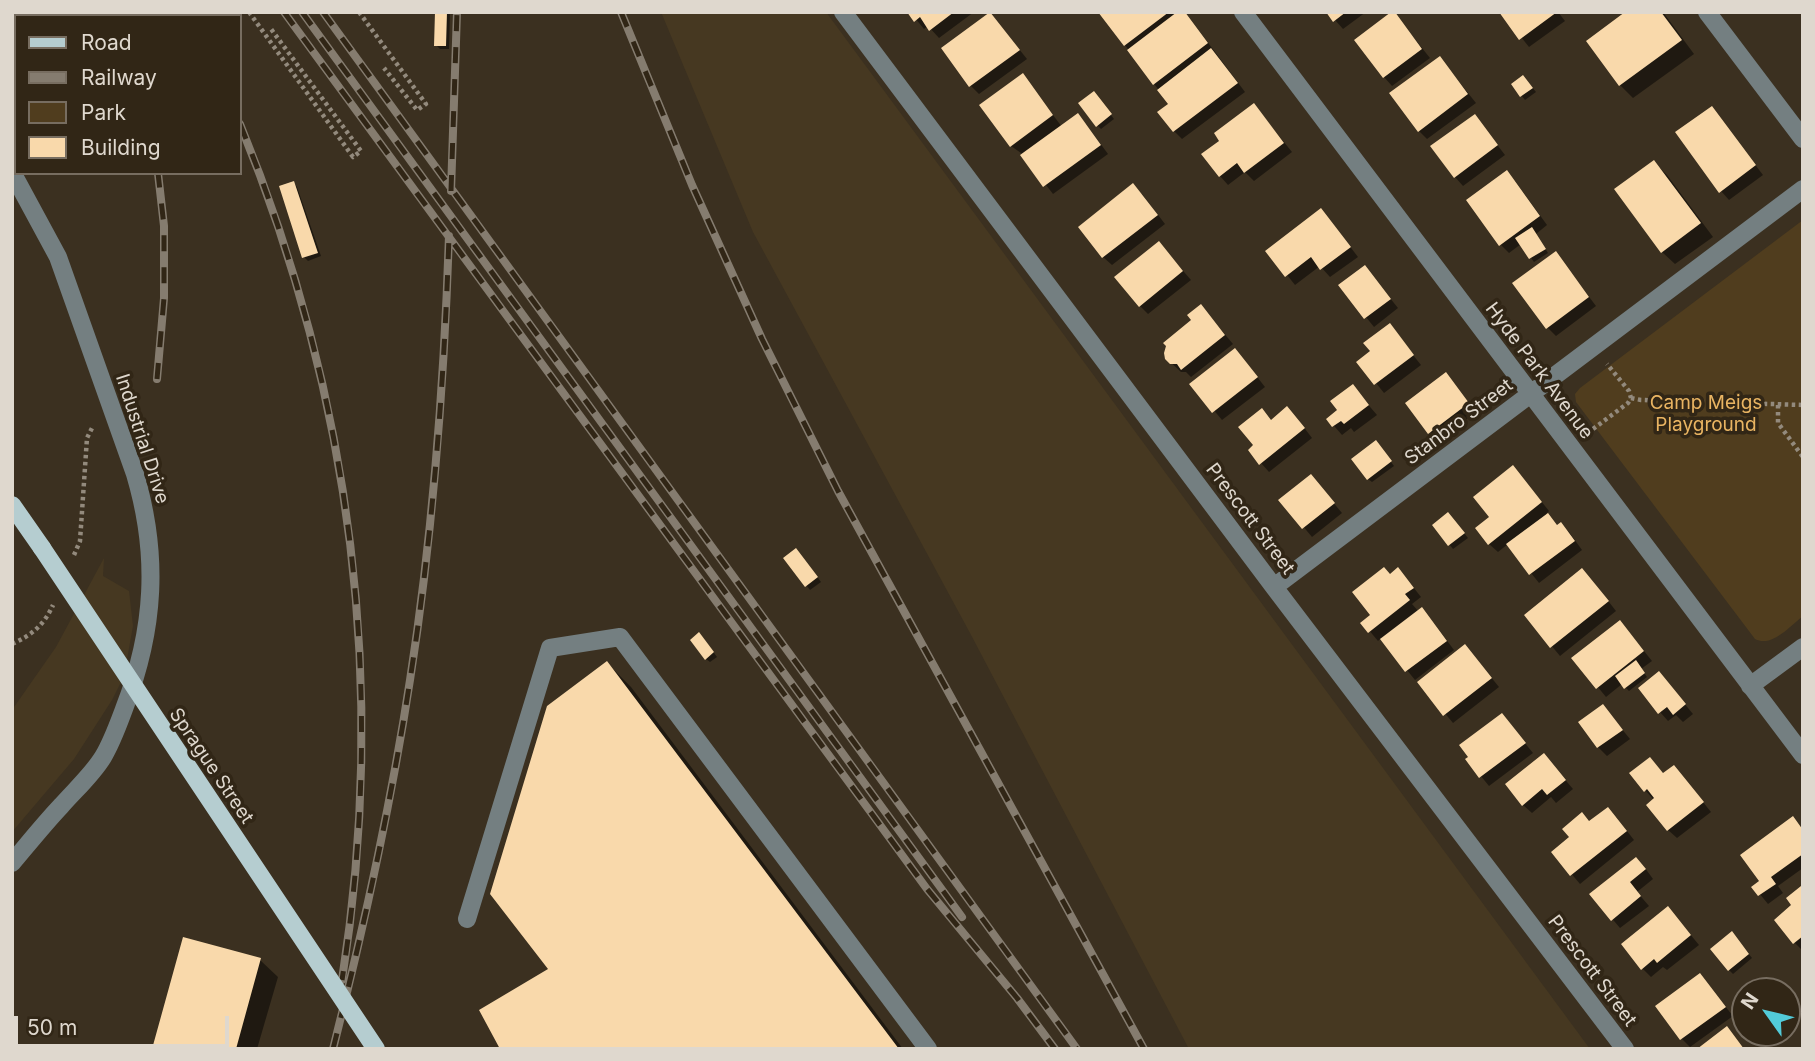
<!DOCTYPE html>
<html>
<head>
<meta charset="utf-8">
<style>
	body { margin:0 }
	#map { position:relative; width:1815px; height:1061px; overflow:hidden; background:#3b3020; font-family:Inter,sans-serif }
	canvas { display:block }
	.frame { position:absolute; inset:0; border:14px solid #dfd8ce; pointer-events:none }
	.legend { position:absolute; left:14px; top:14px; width:228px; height:161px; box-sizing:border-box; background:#312616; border:2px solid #776d60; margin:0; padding:9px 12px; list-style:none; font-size:21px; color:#dfd8ce }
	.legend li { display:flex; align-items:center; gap:14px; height:35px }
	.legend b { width:35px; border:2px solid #776d60 }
	.north { position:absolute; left:1731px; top:977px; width:70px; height:70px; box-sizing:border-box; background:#312616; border:2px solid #776d60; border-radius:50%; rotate:304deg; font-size:19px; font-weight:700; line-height:28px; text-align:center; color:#dfd8ce }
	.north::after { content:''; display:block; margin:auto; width:24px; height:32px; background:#52cbd9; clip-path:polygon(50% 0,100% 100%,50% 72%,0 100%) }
	.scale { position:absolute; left:14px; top:1016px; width:215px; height:32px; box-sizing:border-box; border:4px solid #dfd8ce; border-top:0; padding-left:9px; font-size:21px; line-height:24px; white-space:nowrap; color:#dfd8ce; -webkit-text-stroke:5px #312616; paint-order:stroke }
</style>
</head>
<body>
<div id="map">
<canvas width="1815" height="1061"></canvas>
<div class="frame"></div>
<ul class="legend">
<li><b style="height:9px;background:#b5cdd0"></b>Road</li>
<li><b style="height:9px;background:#857c6f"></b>Railway</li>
<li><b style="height:19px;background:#503d1e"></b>Park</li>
<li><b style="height:19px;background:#f9d9ab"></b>Building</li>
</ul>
<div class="north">N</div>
<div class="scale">50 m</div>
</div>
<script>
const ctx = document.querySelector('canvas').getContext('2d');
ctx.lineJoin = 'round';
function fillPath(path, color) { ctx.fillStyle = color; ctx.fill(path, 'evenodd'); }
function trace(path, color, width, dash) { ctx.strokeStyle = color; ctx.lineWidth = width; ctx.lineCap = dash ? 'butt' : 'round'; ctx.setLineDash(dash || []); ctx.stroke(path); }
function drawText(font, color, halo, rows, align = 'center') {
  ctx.font = font + ' Inter,sans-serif'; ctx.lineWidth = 7; ctx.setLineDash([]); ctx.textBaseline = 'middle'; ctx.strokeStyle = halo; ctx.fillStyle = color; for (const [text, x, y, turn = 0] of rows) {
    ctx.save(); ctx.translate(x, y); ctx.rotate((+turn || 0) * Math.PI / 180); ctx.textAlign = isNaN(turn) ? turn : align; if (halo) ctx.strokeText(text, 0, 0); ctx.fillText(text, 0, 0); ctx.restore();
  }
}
const built = new Path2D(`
	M661 12H826L1590 1049H1189L970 633 753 232Z
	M104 558 103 576 129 591 133 626 124 676 112 700 74 759 12 832V710L56 647Z`);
const green = new Path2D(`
	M1803 220V616C1790 626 1772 648 1755 639L1576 402 1575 394 1580 388Z`);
const shadow = new Path2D(`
	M161 12H176L177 16H163Z
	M437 12H450L449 49H440L436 45Z
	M910 12H974L939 38 928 26 924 29Z
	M1100 12H1185L1245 92 1182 139 1174 131 1170 105Z
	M1328 12H1366L1343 29Z
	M1501 12H1558L1565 21 1529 47Z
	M1628 12H1663L1694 54 1633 98 1620 85 1588 42Z
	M1394 13 1430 58 1392 86 1384 77Z
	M991 14 1027 59 979 94 970 85Z
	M1440 58 1476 103 1427 139 1419 131Z
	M1023 75 1062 127 1086 124 1108 154 1053 194 1021 153 1011 146Z
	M1527 81 1536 92 1525 100 1513 85Z
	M1097 97 1114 119 1101 129 1097 125Z
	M1254 105 1292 152 1254 181 1245 172 1228 185 1220 176 1222 141Z
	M1712 108 1763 175 1729 200 1721 191Z
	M1475 116 1505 155 1463 186 1455 177Z
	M1654 162 1667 175 1713 237 1675 264 1662 252Z
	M1515 181 1547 225 1536 234 1548 253 1534 262 1521 244 1509 253 1501 245Z
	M294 183 297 187 321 256 308 261 304 257Z
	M1142 194 1165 224 1112 265 1103 257Z
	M1329 219 1358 257 1330 277 1320 266 1295 285 1268 251Z
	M1159 243 1191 280 1148 314 1140 306Z
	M1556 253 1596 306 1556 336 1547 327Z
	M1365 267 1398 308 1374 327 1340 285Z
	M1201 306 1233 344 1191 377 1186 372H1181L1166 358 1194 321Z
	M1389 325 1421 365 1384 393 1359 362 1372 351Z
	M1243 359 1265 387 1222 420 1192 384Z
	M1454 383 1476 412 1438 441 1407 404Z
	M1353 387 1377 415 1354 432 1351 428 1342 435 1328 419 1340 411Z
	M1296 417 1312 438 1269 472 1261 463 1272 421Z
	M1379 446 1394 466 1372 482 1368 479Z
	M1311 476 1342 513 1312 537 1281 500Z
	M1521 476 1549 511 1546 514 1558 526 1560 524 1569 532 1582 550 1539 583 1508 544 1498 552 1489 544 1492 517Z
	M1452 518 1468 538 1453 549 1434 525Z
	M800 554 821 582 810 590 786 559Z
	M1390 576 1406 578 1421 597 1412 604 1419 612 1422 609 1430 618 1454 650 1415 680 1381 638 1378 641 1363 623 1372 615Z
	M1591 579 1616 611 1560 656 1526 615Z
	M1628 631 1652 661 1641 669 1647 677 1629 691 1622 684 1606 697 1574 658Z
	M703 638 717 657 710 662 706 659Z
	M1473 655 1499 687 1453 723 1419 682Z
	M607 663 631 687 903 1049H502L550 969Z
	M1659 673 1693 714 1683 722 1676 715 1668 721 1660 712Z
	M1603 706 1630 739 1607 756 1598 747Z
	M1502 715 1533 753 1489 786 1467 759Z
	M1544 755 1573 789 1556 803 1551 797 1532 813 1523 805Z
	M1650 759 1664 774 1682 776 1711 812 1677 838 1668 830 1654 800 1645 790Z
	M1616 817 1634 840 1580 884 1553 852 1590 822Z
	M1793 819 1803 829V868L1778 886 1783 893 1768 904 1754 887 1762 881Z
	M1645 868 1653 879 1637 892 1649 906 1620 928 1592 895Z
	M1803 891V951L1794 942V906Z
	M1676 917 1699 945 1667 970 1663 967 1651 977 1642 968Z
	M1735 937 1752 958 1733 974 1729 970Z
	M260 960 278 977 257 1049H154Z
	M1700 975 1733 1016 1690 1047 1682 1039Z`);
const building = new Path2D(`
	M435 12H447L446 46H434Z
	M907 12H954L929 31 920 17 914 22Z
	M990 12 1020 50 969 87 941 48Z
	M1098 12H1169L1124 46Z
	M1177 12H1185L1208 43 1153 85 1127 50Z
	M1326 12H1346L1333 22Z
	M1391 12H1395L1422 49 1383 78 1354 40Z
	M1499 12H1557L1519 40Z
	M1625 12H1661L1682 40 1619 86 1586 41Z
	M1211 48 1238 83 1173 132 1157 112 1168 104 1157 90Z
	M1440 56 1468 94 1418 132 1389 93Z
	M1023 73 1053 115 1010 147 979 105Z
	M1523 75 1533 88 1520 97 1511 84Z
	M1094 91 1112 114 1096 127 1078 103Z
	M1254 103 1284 143 1244 173 1237 163 1219 177 1201 154 1219 141 1214 133Z
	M1712 106 1756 165 1719 193 1675 132Z
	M1078 113 1101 145 1043 187 1020 155Z
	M1475 114 1498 145 1454 178 1430 146Z
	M1654 160 1701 223 1661 253 1614 189Z
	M1507 170 1540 216 1499 246 1466 200Z
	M294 181 318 253 302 258 279 186Z
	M1133 183 1158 215 1102 258 1078 227Z
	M1321 208 1351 247 1320 270 1311 257 1285 277 1265 251Z
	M1532 227 1546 249 1529 259 1515 238Z
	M1159 241 1183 271 1139 307 1114 277Z
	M1556 251 1589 297 1546 329 1512 283Z
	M1365 265 1391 299 1364 319 1338 285Z
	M1201 304 1225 335 1181 370 1177 364H1170L1165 359 1164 353 1166 346 1163 343 1191 320 1187 315Z
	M1390 323 1414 355 1374 385 1356 362 1370 351 1363 343Z
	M1235 348 1258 377 1212 413 1189 384Z
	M1446 372 1469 403 1428 434 1405 403Z
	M1353 384 1369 405 1344 424 1341 421 1332 427 1326 419 1337 410 1330 401Z
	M1287 406 1305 428 1259 465 1248 450 1253 445 1238 427 1262 408 1271 420Z
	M1376 440 1392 461 1367 480 1351 459Z
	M1513 465 1542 502 1488 545 1475 528 1489 517 1473 497Z
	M1311 474 1335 503 1302 529 1278 500Z
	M1448 512 1465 533 1448 546 1432 525Z
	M1548 513 1557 525 1561 522 1575 541 1529 575 1506 544Z
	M796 548 818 577 805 587 783 558Z
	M1384 567 1390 574 1398 567 1414 588 1405 594 1410 600 1368 633 1360 623 1370 615 1352 592Z
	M1582 568 1609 601 1550 648 1524 615Z
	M1422 607 1447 641 1405 672 1380 639Z
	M1620 620 1644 651 1596 689 1571 658Z
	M699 632 714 652 705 660 690 640Z
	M1465 644 1492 678 1443 716 1417 682Z
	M1636 660 1645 673 1624 689 1615 676Z
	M607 661 899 1049H500L479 1010 548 969 490 894 547 706Z
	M1659 671 1686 704 1673 715 1667 707 1658 714 1638 688Z
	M1603 704 1623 730 1597 748 1578 722Z
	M1502 713 1526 743 1479 778 1465 759 1468 757 1459 745Z
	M1544 753 1566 780 1547 795 1542 789 1522 806 1505 784Z
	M1650 757 1663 773 1674 765 1704 802 1667 831 1646 805 1654 798 1647 789 1644 792 1629 773Z
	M1608 807 1627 831 1570 876 1551 852 1569 837 1562 829 1582 812 1589 821Z
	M1793 816 1803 830V854L1771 877 1776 884 1758 896 1751 887 1759 881 1740 855Z
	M1636 857 1646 869 1630 882 1641 896 1611 921 1589 894Z
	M1801 886 1803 889V936L1793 944 1774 920 1791 905 1786 898Z
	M1668 906 1691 935 1657 963 1654 959 1641 970 1621 944Z
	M1732 931 1749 954 1728 971 1710 949Z
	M183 937 261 958 236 1049H152Z
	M1700 973 1726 1007 1680 1040 1655 1006Z
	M1727 1026 1744 1049H1697Z`);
const path = new Path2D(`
	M249 12 353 157 361 151 271 29
	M359 12 426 104 417 110 384 68
	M202 16 208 12
	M1631 398 1641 400 1803 405
	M1778 405V423L1803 457
	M1593 429 1628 403 1631 398 1629 391 1607 364
	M74 555 80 541 87 438 93 426
	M12 644C32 635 44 625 53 605`);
const minor = new Path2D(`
	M843 12 1274 587 1625 1049
	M1243 12 1803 755
	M1707 12 1803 139
	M12 172 58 257 135 474C159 555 155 629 124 709 118 725 112 742 103 757 92 775 75 790 61 806 44 824 28 844 12 863
	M1274 587 1803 189
	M1750 686 1803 647
	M467 919 550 648 620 637 928 1049`);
const major = new Path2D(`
	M12 505 42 548`);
const rail = new Path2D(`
	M116 12 117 16
	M187 12 189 16
	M284 12 927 889 1017 998 1055 1049
	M302 12 962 917
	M323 12 1077 1049
	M621 12 692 185 762 339 838 491 1144 1049
	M240 124C352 398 388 687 342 980
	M451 191 457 12
	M157 379 164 298V226L158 173
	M333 1049C364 927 391 804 410 680 433 533 444 385 449 236`);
const majorBridge = new Path2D(`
	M42 548 376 1049`);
const streetNames = [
	["Hyde Park Avenue",1539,371,53],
	["Stanbro Street",1459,422,-37],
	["Industrial Drive",142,439,72],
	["Prescott Street",1250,519,53],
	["Sprague Street",211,766,56],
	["Prescott Street",1592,971,53]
];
const parkNames = [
	["Camp Meigs",1706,403],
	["Playground",1706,425]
];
fillPath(built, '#463821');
fillPath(green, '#503d1e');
fillPath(shadow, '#0007');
fillPath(building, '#f9d9ab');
trace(path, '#938a7d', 4.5, [3.5, 3.5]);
trace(minor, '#747f81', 18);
trace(major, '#b5cdd0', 18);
trace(rail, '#857c6f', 8);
trace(rail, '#312616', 5, [16]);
trace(majorBridge, '#b5cdd0', 18);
drawText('19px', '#dfd8ce', '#312616', streetNames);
drawText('19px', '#e9b462', '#312616', parkNames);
</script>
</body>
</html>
